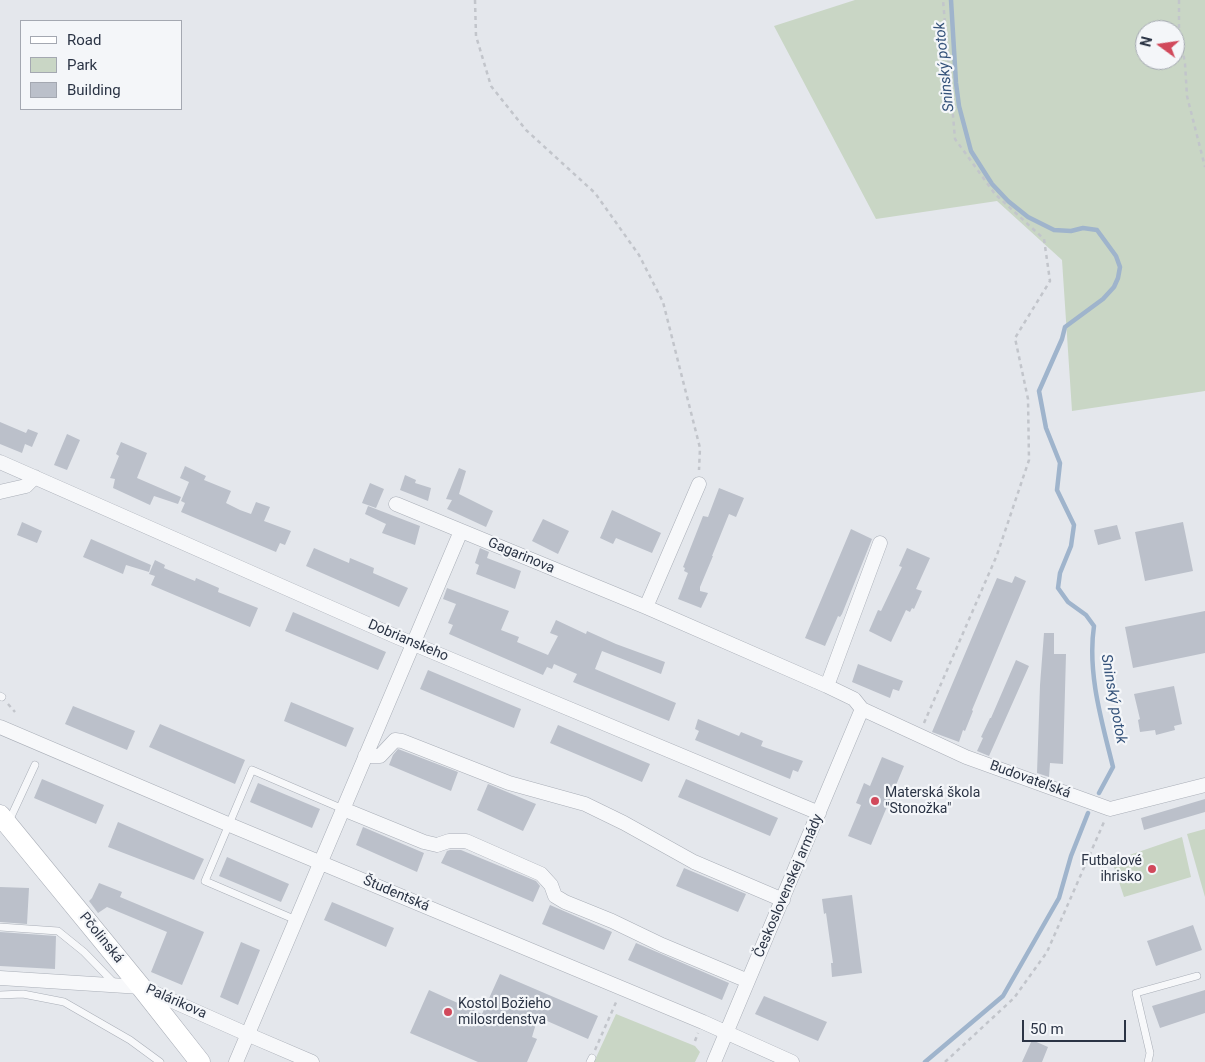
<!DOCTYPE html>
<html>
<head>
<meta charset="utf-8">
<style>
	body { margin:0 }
	#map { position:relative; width:1205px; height:1062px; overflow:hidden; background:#e4e7ec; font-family:Roboto,sans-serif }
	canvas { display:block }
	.legend { position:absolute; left:20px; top:20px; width:162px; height:90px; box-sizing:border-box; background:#f4f6f9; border:1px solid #a4a8b1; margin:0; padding:6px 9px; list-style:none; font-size:15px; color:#2b3445 }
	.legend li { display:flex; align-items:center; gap:10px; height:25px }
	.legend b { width:25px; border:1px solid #a4a8b1 }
	.north { position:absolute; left:1135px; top:20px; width:50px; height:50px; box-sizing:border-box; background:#f4f6f9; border:1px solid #a4a8b1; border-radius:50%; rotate:284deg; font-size:14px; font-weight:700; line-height:20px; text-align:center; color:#2b3445 }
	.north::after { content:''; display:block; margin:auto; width:18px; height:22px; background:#d1495b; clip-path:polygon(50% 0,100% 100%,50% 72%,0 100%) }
	.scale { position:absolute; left:1022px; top:1020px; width:104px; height:22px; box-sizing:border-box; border:2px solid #2b3445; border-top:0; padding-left:6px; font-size:15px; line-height:18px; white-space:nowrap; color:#2b3445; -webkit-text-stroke:4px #f4f6f9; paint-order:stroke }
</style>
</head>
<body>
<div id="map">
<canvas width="1205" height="1062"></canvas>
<ul class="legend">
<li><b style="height:6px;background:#fff"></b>Road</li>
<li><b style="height:14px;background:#c9d6c5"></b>Park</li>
<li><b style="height:14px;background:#bbc0ca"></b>Building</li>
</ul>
<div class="north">N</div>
<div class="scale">50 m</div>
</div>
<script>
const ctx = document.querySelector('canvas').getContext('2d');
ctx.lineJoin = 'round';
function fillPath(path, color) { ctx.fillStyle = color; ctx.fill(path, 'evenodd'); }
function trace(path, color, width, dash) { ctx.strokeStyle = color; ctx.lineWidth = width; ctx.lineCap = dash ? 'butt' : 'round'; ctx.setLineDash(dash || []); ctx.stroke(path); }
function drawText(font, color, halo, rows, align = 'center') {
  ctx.font = font + ' Roboto,sans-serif'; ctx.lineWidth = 4.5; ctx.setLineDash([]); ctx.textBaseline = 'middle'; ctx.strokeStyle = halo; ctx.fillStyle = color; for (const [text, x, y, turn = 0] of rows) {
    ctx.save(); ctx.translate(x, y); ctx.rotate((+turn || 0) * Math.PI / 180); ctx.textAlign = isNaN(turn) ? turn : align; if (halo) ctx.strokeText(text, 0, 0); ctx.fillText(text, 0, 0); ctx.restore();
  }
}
const green = new Path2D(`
	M855 0H1205V391L1072 411 1062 260 997 201 876 219 774 26ZM1145 30H1175V60H1145Z
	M1205 829V897L1187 834Z
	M1182 837 1191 877 1124 897 1112 861Z
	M616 1014 695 1046 700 1052 695 1062H594Z`);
const stream = new Path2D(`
	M951 0 956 83 959 106 971 151 992 184 1008 201 1028 217 1054 230 1071 231 1083 228 1097 230 1116 256 1120 267 1118 278 1114 287 1103 299 1065 327 1062 339 1039 391 1046 428 1060 463 1057 490 1074 525 1071 546 1060 573 1058 588 1068 602 1086 615 1094 626C1087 673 1102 722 1113 767L1099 793
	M925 1062 1003 996 1059 898 1071 856 1088 813`);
const building = new Path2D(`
	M0 422 26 433 28 429 38 433 32 447 25 444 22 453 0 444Z
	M67 434 80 440 67 470 54 465Z
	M121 442 147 453 137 478 181 497 178 504 154 496 150 505 113 488 115 479 110 478 119 456 116 454Z
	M185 466 206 476 204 480 231 491 226 503 240 510 251 514 256 502 270 507 264 521 291 531 285 545 280 543 276 552 181 512 185 503 181 501 189 482 180 478Z
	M459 468 466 471 459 494 493 511 486 527 447 509 452 500 446 499Z
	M405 475 416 480 415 483 431 488 428 501 400 490Z
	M370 483 384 489 376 508 362 503Z
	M719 488 744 498 736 517 729 514 712 556H713L700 587V591L708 593 701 608 678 599 688 573 684 571 685 568 683 567 703 516 708 517Z
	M368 506 420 526 415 545 382 533 386 524 365 514Z
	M612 510 661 533 652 553 616 538 613 544 600 538Z
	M543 519 569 531 558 554 532 541Z
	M22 522 42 531 37 543 17 535Z
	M1183 522 1193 571 1145 581 1135 532Z
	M1117 525 1121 539 1098 545 1094 530Z
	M851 529 872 539 842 614 840 617 838 616 825 646 805 638Z
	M91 539 151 565 149 572 126 565 123 574 83 557Z
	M314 548 349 563 350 558 374 568 373 573 408 588 399 607 306 566Z
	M480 548 489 552 487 558 521 571 515 589 476 574 479 565 475 563Z
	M907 548 930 558 916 589 922 591 914 609 912 608 910 612 906 610 891 642 869 631 878 610 881 611 902 567 899 566Z
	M155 560 165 565 164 568 195 581 196 578 219 588 218 592 258 608 250 627 151 585 155 576 149 574Z
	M1015 576 1026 581 972 710 973 711 965 731 963 730 959 742 932 732 997 578 1012 583Z
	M447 588 509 611 501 630 519 637 517 642 548 655 558 636 550 633 556 620 586 634 587 631 616 644 665 662 661 674 602 651 595 669 676 703 669 721 573 682 577 674 554 664 552 669 547 667 543 675 449 634 453 625 448 623 456 604 443 599Z
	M1205 611V653L1133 668 1125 627Z
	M293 612 386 652 378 670 285 631Z
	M1044 633H1054V654H1066L1063 764 1050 763 1049 777 1037 773 1040 685Z
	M1016 660 1029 666 989 756 977 751 983 738 981 737 990 718H991Z
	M858 664 903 681 899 691 893 689 890 698 852 682Z
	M428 670 521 709 514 728 420 689Z
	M1174 686 1182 724 1174 726 1175 730 1156 735 1155 730 1140 732 1138 720 1140 719 1134 694Z
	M291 702 354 728 346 747 284 721Z
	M73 706 135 731 127 750 65 724Z
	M698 719 739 736 741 732 763 741 761 746 803 761 798 772 793 770 790 779 695 740 699 731 695 729Z
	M160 724 245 760 235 784 149 747Z
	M558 725 650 764 642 782 550 743Z
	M398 749 458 772 451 791 389 765 393 755Z
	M882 757 904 766 871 845 848 836 861 805 856 803 864 783 870 786Z
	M42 779 104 805 96 824 34 798Z
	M686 779 778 818 770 836 678 797Z
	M258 783 320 809 312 828 250 802Z
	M488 784 536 804 523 831 477 810Z
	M1205 799V812L1144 830 1141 818Z
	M118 822 204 859 194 880 108 847Z
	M363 827 424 853 417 872 356 845Z
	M450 850H461L536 881 540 886 533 902 441 863 447 851Z
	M227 857 289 884 281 902 219 876Z
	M684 868 746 894 738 912 676 886Z
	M99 883 122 892 120 897 204 932 182 985 151 972 167 932 107 907 98 913 89 901 92 898Z
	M0 887 29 888 27 924 0 922Z
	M852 895 862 973 832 977 831 963H833L826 913 824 914 822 899Z
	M332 902 394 928 386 947 324 920Z
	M550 905 612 932 604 950 542 924Z
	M1193 925 1202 950 1156 966 1147 941Z
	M0 932 56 936 55 969 0 966Z
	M241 942 260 950 238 1005 220 997Z
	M636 943 729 983 722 1000 628 960Z
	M500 974 598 1016 588 1039 538 1017 532 1037 537 1039 527 1062H478L410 1033 429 990 482 1014Z
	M1205 990V1013L1160 1028 1152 1006Z
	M764 996 827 1022 818 1041 755 1014Z
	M1032 1040 1048 1047 1042 1062H1022Z`);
const path = new Path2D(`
	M475 0 476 36 491 86 526 130 595 193 639 255 663 302 700 448 699 470
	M1179 0V27L1185 64 1187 96 1205 167
	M8 704 15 712
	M924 723 997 555 1029 460 1028 399 1015 338 1050 281 1044 239 995 194 955 139 943 0
	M695 1041 698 1033
	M595 1050 617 1000
	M945 1062 1014 998 1047 952 1104 822`);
const lane = new Path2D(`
	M0 696 2 697
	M9 821 35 765
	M296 920 205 881 252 770 343 809
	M0 927 58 931 84 952 116 985
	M0 995 23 994 64 1002 130 1040 160 1062
	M590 1062 592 1058
	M1148 1062 1150 1053 1136 993 1197 976`);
const street = new Path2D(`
	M0 462 397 637 819 813
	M0 492 26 486 35 477
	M396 504 646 607 827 686 854 699 862 709 966 757 1110 809 1205 785
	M646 607 699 484
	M827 686 880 543
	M0 727 230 825 703 1022 792 1062
	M365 756H380L395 740 402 741 509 783 585 804 624 823 694 862 783 900
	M343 809 424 842 437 845 449 841H466L541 874 551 885 555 896 565 902 612 921 662 945 748 981
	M0 978 141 987 249 1035 312 1062
	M236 1062 461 531
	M714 1062 862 709`);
const secondary = new Path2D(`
	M0 815 141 987 200 1062`);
const markers = [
	[875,801,5,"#d1495b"],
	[1152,869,5,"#d1495b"],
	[448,1012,5,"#d1495b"]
];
const streetNames = [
	["Gagarinova",521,556,23],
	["Dobrianskeho",408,641,23],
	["Budovateľská",1030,780,20],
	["Československej armády",789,886,-67],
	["Študentská",396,894,23],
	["Pčolinská",101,938,51],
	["Palárikova",176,1002,24]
];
const poiNames = [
	["Materská škola",885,793],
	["\"Stonožka\"",885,809],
	["Futbalové",1142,861,"right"],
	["ihrisko",1142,877,"right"],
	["Kostol Božieho",458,1004],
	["milosrdenstva",458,1020]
];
const waterNames = [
	["Sninský potok",945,67,-96],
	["Sninský potok",1113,699,80]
];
fillPath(green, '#c9d6c5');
trace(stream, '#9fb4cc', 4.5);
fillPath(building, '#bbc0ca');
trace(lane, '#a9aeb7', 8);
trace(street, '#a9aeb7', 15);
trace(secondary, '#a9aeb7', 21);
trace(path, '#c2c5cb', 2.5, [4, 4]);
trace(lane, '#f7f8fa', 7);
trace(street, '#f7f8fa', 14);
trace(secondary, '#fff', 20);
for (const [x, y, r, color] of markers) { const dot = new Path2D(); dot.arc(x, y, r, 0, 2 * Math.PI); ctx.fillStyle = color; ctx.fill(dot); trace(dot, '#f4f6f9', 2); }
drawText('14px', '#2b3445', '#f4f6f9', streetNames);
drawText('14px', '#2b3445', '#f4f6f9', poiNames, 'left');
drawText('italic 15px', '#34527a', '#f4f6f9', waterNames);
</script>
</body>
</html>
